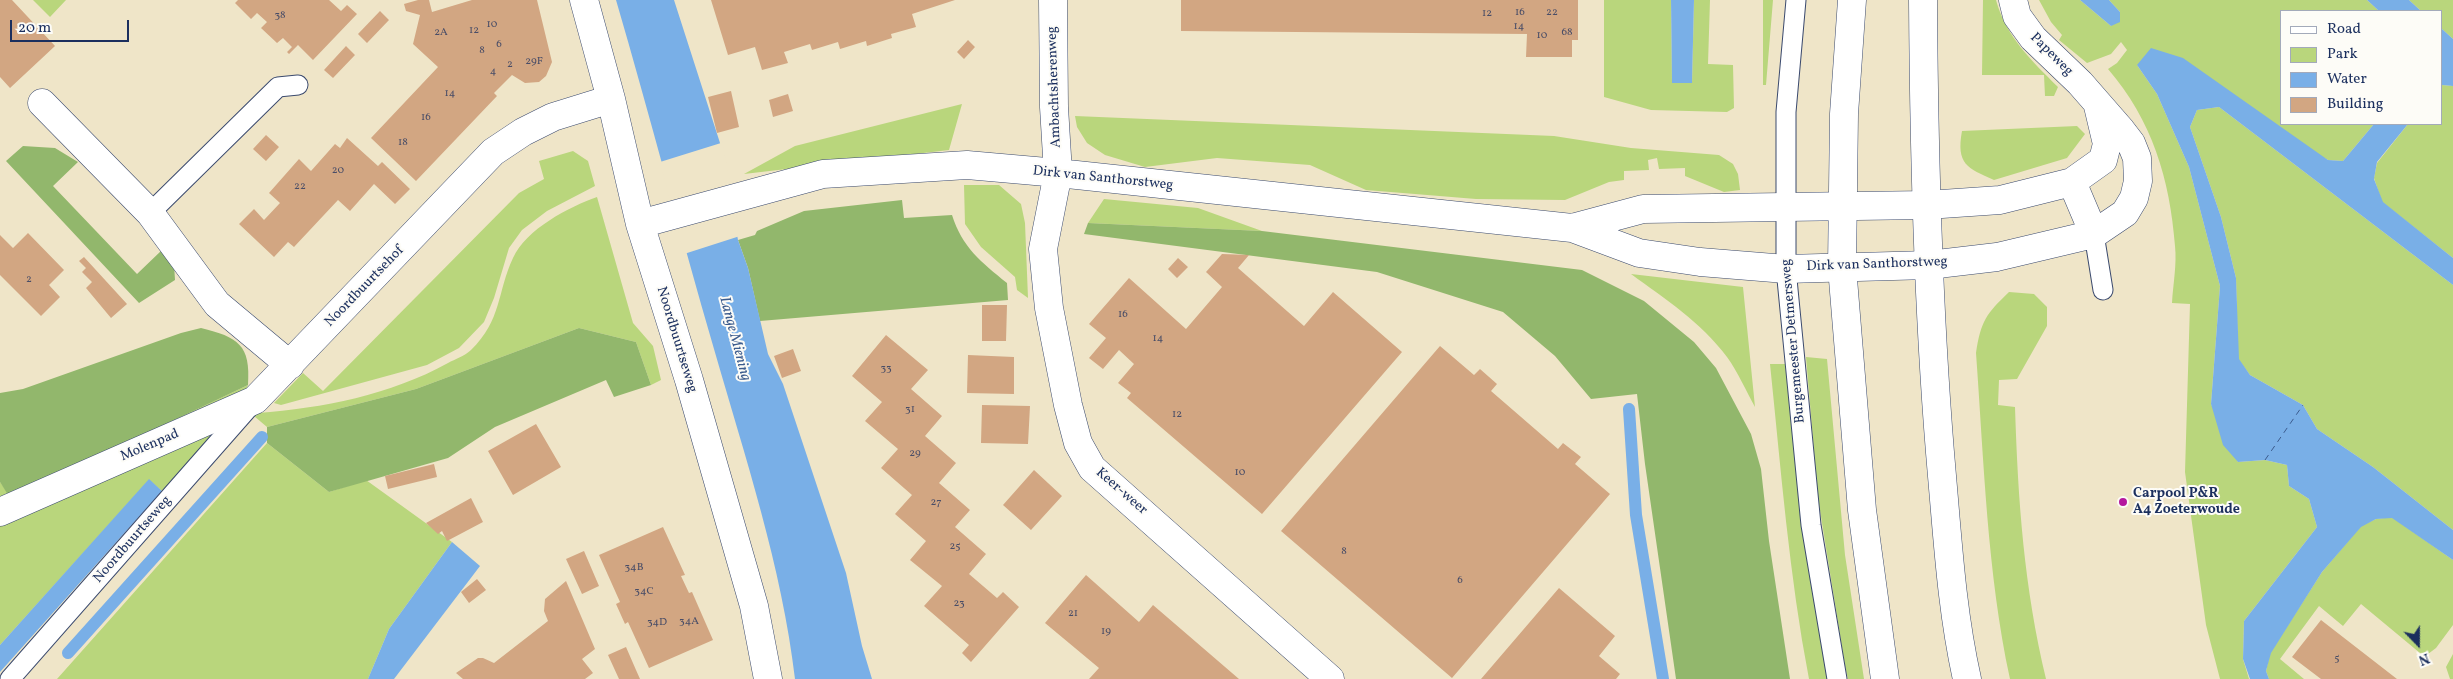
<!DOCTYPE html>
<html>
<head>
<meta charset="utf-8">
<style>
	body { margin:0 }
	#map { position:relative; width:2453px; height:679px; overflow:hidden; background:#efe5c8; font-family:Vollkorn,serif }
	canvas { display:block }
	.legend { position:absolute; left:2280px; top:10px; width:162px; height:115px; box-sizing:border-box; background:#fdfcf7; border:1px solid #a3aaba; margin:0; padding:6px 9px; list-style:none; font-size:15px; color:#1b2f5e }
	.legend li { display:flex; align-items:center; gap:10px; height:25px }
	.legend b { width:25px; border:1px solid #a3aaba }
	.north { position:absolute; left:2393px; top:619px; width:50px; height:50px; -webkit-text-stroke:4px #fdfcf7; paint-order:stroke; rotate:158deg; font-size:14px; font-weight:700; line-height:20px; text-align:center; color:#1b2f5e }
	.north::after { content:''; display:block; margin:auto; width:18px; height:22px; background:#1b2f5e; clip-path:polygon(50% 0,100% 100%,50% 72%,0 100%) }
	.scale { position:absolute; left:10px; top:20px; width:119px; height:22px; box-sizing:border-box; border:2px solid #1b2f5e; border-top:0; padding-left:6px; font-size:15px; line-height:18px; white-space:nowrap; color:#1b2f5e; -webkit-text-stroke:4px #fdfcf7; paint-order:stroke }
</style>
</head>
<body>
<div id="map">
<canvas width="2453" height="679"></canvas>
<ul class="legend">
<li><b style="height:6px;background:#fff"></b>Road</li>
<li><b style="height:14px;background:#b9d67c"></b>Park</li>
<li><b style="height:14px;background:#79afe7"></b>Water</li>
<li><b style="height:14px;background:#d2a682"></b>Building</li>
</ul>
<div class="north">N</div>
<div class="scale">20 m</div>
</div>
<script>
const ctx = document.querySelector('canvas').getContext('2d');
ctx.lineJoin = 'round';
function fillPath(path, color) { ctx.fillStyle = color; ctx.fill(path, 'evenodd'); }
function trace(path, color, width, dash) { ctx.strokeStyle = color; ctx.lineWidth = width; ctx.lineCap = dash ? 'butt' : 'round'; ctx.setLineDash(dash || []); ctx.stroke(path); }
function drawText(font, color, halo, rows, align = 'center') {
  ctx.font = font + ' Vollkorn,serif'; ctx.lineWidth = 4; ctx.setLineDash([]); ctx.textBaseline = 'middle'; ctx.strokeStyle = halo; ctx.fillStyle = color; for (const [text, x, y, turn = 0] of rows) {
    ctx.save(); ctx.translate(x, y); ctx.rotate((+turn || 0) * Math.PI / 180); ctx.textAlign = isNaN(turn) ? turn : align; if (halo) ctx.strokeText(text, 0, 0); ctx.fillText(text, 0, 0); ctx.restore();
  }
}
const green = new Path2D(`
	M33 0H66L50 17Z
	M1604 0H1671L1672 82 1692 83 1694 0H1710L1708 64 1733 65 1734 108 1727 112 1651 110 1604 97Z
	M1763 0H1773L1766 85H1763Z
	M1983 0H1996C2006 37 2032 61 2058 87L2054 96H2045L2044 75H1982Z
	M2039 0H2080L2111 26 2120 12 2109 0H2367L2379 11H2282V124H2374L2343 161 2328 160 2137 65 2157 94 2189 167 2220 286 2211 404 2238 462 2265 460 2287 465 2289 486 2309 499 2317 527 2244 621 2243 659 2249 679H2220L2206 625 2185 472 2190 304 2172 303C2173 285 2177 264 2175 246 2170 179 2152 120 2108 69L2117 63 2127 50 2121 42 2111 54 2087 63 2059 40 2062 35 2051 22Z
	M2409 0H2453V39L2442 29V11H2421Z
	M2442 85 2453 86V258L2382 202 2374 178 2377 163 2408 124H2442Z
	M962 104 949 150 744 174 795 146Z
	M2219 107 2453 285V530L2373 467 2317 429 2303 405 2250 375 2238 359 2236 278 2221 217 2190 127 2197 110Z
	M1075 116 1554 136 1631 148 1719 155 1733 164 1738 174 1740 190 1724 192 1685 176V168L1659 169 1657 158 1648 160 1649 170 1624 171V180L1609 182 1565 200 1476 199 1366 190 1310 165 1217 158 1145 167 1105 155 1087 143 1077 127Z
	M2077 126 2085 134 2067 158 1994 180C1967 168 1956 164 1962 131Z
	M573 151 588 161 595 186 547 211 522 230 509 248 494 298 484 322 459 348 427 365 281 405 274 403 303 373 323 391 519 193 544 179 539 161Z
	M964 185H999L1021 204 1025 223 1028 298 1017 290 1015 277 981 247 965 224Z
	M597 197 633 323 653 346 661 380 651 385 636 342 579 328 416 389 267 427 254 416 258 413C323 408 390 395 448 363 455 359 465 356 471 350 502 320 497 292 513 258 526 229 569 207 597 197Z
	M1104 199 1198 208 1262 231 1088 223Z
	M1631 274 1743 287 1755 407C1746 391 1738 372 1727 357 1701 322 1665 299 1631 274Z
	M2009 292 2034 294 2047 307V326L2017 379 1999 380 1998 405 2015 407C2018 502 2024 587 2046 679H2010C1987 572 1984 462 1976 353 1981 321 1986 314 2009 292Z
	M1806 357 1827 359 1845 555 1864 679H1848L1845 666 1818 498Z
	M1770 364H1785L1805 543 1829 679H1809C1789 575 1781 469 1770 364Z
	M248 385 235 418 162 491 149 480 0 645V482L11 497Z
	M267 443 329 492 366 480 452 542 389 629 368 679H57Z
	M2392 517 2453 560V625L2436 648 2428 654 2420 653 2361 604 2343 626 2319 606 2280 659 2304 679H2269L2266 671 2270 653 2322 572 2361 526 2376 519Z
	M2453 654V679H2450L2446 667Z`);
const forest = new Path2D(`
	M23 146 55 148 78 162 53 186 137 274 162 250 174 264 175 280 139 303 6 161Z
	M902 200 904 218 952 215C962 247 981 262 1007 283L1008 300 760 321 748 268 738 240 755 235 757 231 804 211Z
	M1088 223 1262 231 1582 270 1644 301 1694 342 1716 368 1751 434 1761 469 1769 541 1790 679H1676L1645 464 1637 394 1591 399 1555 356 1503 312 1377 272 1084 234Z
	M201 328C238 337 251 345 248 385L10 498 0 482V393L23 389 181 333Z
	M579 328 636 342 651 385 614 397 606 380 495 427 448 458 329 492 267 443V427L416 389Z`);
const water = new Path2D(`
	M616 0H674L720 143 738 240 748 268 768 354 783 384 846 573 862 646 872 679H795C782 567 745 457 714 349 680 233 650 116 616 0Z
	M1671 0H1694L1692 83H1672Z
	M2080 0H2109L2120 12V22L2111 26Z
	M2367 0H2409L2421 11H2379Z
	M2442 29 2453 39V86L2442 85Z
	M2151 48 2183 58 2328 160 2343 161 2374 124H2408L2377 162 2374 179 2383 202 2453 258V285L2219 107 2197 110 2190 127 2221 217 2236 278 2239 359 2250 375 2303 405 2317 429 2373 467 2453 530V560L2392 518 2376 519 2361 527 2322 572 2271 653 2266 671 2269 679H2250L2243 659 2244 621 2317 527 2309 499 2289 486 2287 465 2265 460 2238 462 2223 445 2211 404 2220 286 2189 167 2157 94 2137 65Z
	M149 479 162 491 0 672V645Z
	M452 542 480 566 394 679H368L389 629Z`);
const pier = new Path2D(`
	M721 136 740 236 684 254 660 162 721 143Z`);
const stream = new Path2D(`
	M1629 409 1636 515 1663 679
	M68 653 262 437`);
const ferry = new Path2D(`
	M2265 460 2303 405`);
const building = new Path2D(`
	M0 0H12L55 46 10 88 0 77Z
	M238 0H329L341 11 347 5 357 14 313 60 298 45 289 54 287 52 292 47 283 38 277 43 261 28 267 22 257 13 251 19 235 3Z
	M418 0H429L432 12 472 0H537L552 62 546 76 539 82 525 83 512 75 494 93 497 96 416 181 371 138 438 67 413 44 420 15 406 11 404 4Z
	M711 0H955L912 14 916 27 891 34 892 38 867 46 866 41 840 49 838 42 812 50 810 44 784 52 788 63 762 70 755 47 728 55Z
	M1181 0H1578V40H1572V57H1526L1527 34 1181 31Z
	M380 11 389 20 367 43 358 34Z
	M968 40 975 47 964 59 957 52Z
	M346 46 355 55 333 78 324 70Z
	M731 91 739 127 717 133 708 97Z
	M788 94 793 111 773 117 769 100Z
	M266 135 279 147 266 161 253 149Z
	M347 138 378 166 382 162 410 189 395 204 374 184 350 211 338 200 294 247 288 242 274 257 239 224 254 209 264 220 280 203 269 193 299 159 311 171 335 144 340 148Z
	M28 233 64 270 49 285 60 297 41 316 0 275V235L13 248Z
	M1222 254 1249 255 1238 268 1304 326 1333 292 1402 352 1262 514 1127 398 1131 393 1118 383 1134 364 1119 350 1103 369 1089 358 1106 338 1089 324 1129 278 1186 329 1222 287 1206 272Z
	M84 257 127 304 111 318 86 288 92 282 82 272 86 268 79 261Z
	M1178 258 1188 267 1177 278 1168 269Z
	M982 305H1007L1006 341H982Z
	M886 335 928 370 911 389 942 416 925 436 956 463 939 483 970 510 955 527 986 554 969 574 997 598 1003 592 1019 607 971 662 962 653 969 645 924 606 942 586 910 560 926 541 895 514 912 495 881 468 898 449 865 421 882 402 852 376Z
	M1440 346 1474 375 1480 369 1497 384 1491 391 1558 449 1563 443 1581 457 1575 464 1610 494 1452 678 1281 531Z
	M793 349 801 371 782 378 774 356Z
	M968 355 1014 357V394L967 393Z
	M982 405 1030 406 1028 444 981 443Z
	M536 424 561 467 513 495 488 451Z
	M434 464 437 477 388 489 385 476Z
	M1034 470 1062 496 1031 530 1003 505Z
	M471 498 483 522 447 541 442 531 438 534 426 523Z
	M663 527 685 575 681 576 689 593 692 592 713 640 649 668 628 622 625 624 616 604 620 602 599 555Z
	M584 551 599 586 582 594 566 559Z
	M1086 575 1139 622 1153 605 1239 679H1089L1099 668 1045 623Z
	M477 579 486 590 469 603 461 592Z
	M566 581 595 649 582 659 593 673 585 679H463L456 673 478 658H483L494 663 548 621 544 611 545 599Z
	M1559 588 1615 636 1599 656 1620 674 1616 679H1481Z
	M2321 620 2397 679H2321L2292 657Z
	M626 647 636 670 640 679H619L608 655Z`);
const lane = new Path2D(`
	M1796 0 1786 112V269L1811 525 1837 679
	M150 213 278 87 298 85
	M2094 234 2103 290
	M10 679 251 405`);
const street = new Path2D(`
	M584 0 611 99 640 224 689 380 754 606 768 679
	M1053 0 1054 107 1058 173 1043 249 1049 308 1068 405 1078 443 1092 468 1330 679
	M42 103 150 213 217 304 290 365
	M2072 182 2094 234
	M640 224 823 174 967 165 1058 173 1572 228 1639 253 1700 262 1786 269 1929 265 1997 257 2094 234 2125 213 2134 198 2138 181 2137 158 2131 143 2121 130 2080 83 2033 38 2017 16 2013 0
	M1572 228 1643 209 1927 205 2000 200 2072 182 2103 160 2107 144 2098 106
	M0 512 255 400 493 152 523 132 553 117 611 99`);
const primary = new Path2D(`
	M1852 0 1844 114 1842 267 1862 510 1885 679
	M1923 0C1924 159 1928 318 1942 476 1948 544 1952 612 1967 679`);
const markers = [
	[2123,502,5,"#b5179e"]
];
const numberNames = [
	["16",1520,13],
	["22",1552,13],
	["12",1487,14],
	["38",280,16],
	["10",492,25],
	["14",1519,27],
	["12",474,31],
	["2A",441,33],
	["68",1567,33],
	["10",1542,36],
	["6",499,45],
	["8",482,51],
	["29F",534,62],
	["2",510,65],
	["4",493,72],
	["14",450,94],
	["16",426,118],
	["18",403,143],
	["20",338,171],
	["22",300,187],
	["2",29,280],
	["16",1123,315],
	["14",1158,339],
	["33",886,369],
	["31",910,410],
	["12",1177,415],
	["29",915,454],
	["10",1240,473],
	["27",936,503],
	["25",955,547],
	["8",1344,552],
	["34B",634,568],
	["6",1460,581],
	["34C",644,592],
	["23",959,604],
	["21",1073,614],
	["34A",689,622],
	["34D",657,623],
	["19",1106,632],
	["5",2337,659]
];
const streetNames = [
	["Papeweg",2051,55,45],
	["Ambachtsherenweg",1055,87,-92],
	["Dirk van Santhorstweg",1103,179,6],
	["Dirk van Santhorstweg",1877,265,-2],
	["Noordbuurtsehof",365,287,-46],
	["Noordbuurtseweg",676,340,73],
	["Burgemeester Detmersweg",1794,341,-95],
	["Molenpad",150,446,-23],
	["Keer-weer",1121,492,41],
	["Noordbuurtseweg",133,540,-49]
];
const poiNames = [
	["Carpool P&R",2133,494],
	["A4 Zoeterwoude",2133,510]
];
const waterNames = [
	["Lange Miening",734,339,75]
];
fillPath(green, '#b9d67c');
fillPath(forest, '#92b76c');
fillPath(water, '#79afe7');
fillPath(pier, '#efe5c8');
trace(stream, '#79afe7', 12);
trace(ferry, '#3c5c8e', 1, [6, 5]);
fillPath(building, '#d2a682');
trace(lane, '#3b4a6e', 21);
trace(street, '#3b4a6e', 29);
trace(primary, '#3b4a6e', 29);
trace(lane, '#fff', 19);
trace(street, '#fff', 28);
trace(primary, '#fff', 28);
for (const [x, y, r, color] of markers) { const dot = new Path2D(); dot.arc(x, y, r, 0, 2 * Math.PI); ctx.fillStyle = color; ctx.fill(dot); trace(dot, '#fdfcf7', 2); }
drawText('11px', '#494d67', null, numberNames);
drawText('14px', '#1b2f5e', '#fdfcf7', streetNames);
drawText('bold 14px', '#1b2f5e', '#fdfcf7', poiNames, 'left');
drawText('italic 15px', '#3c5c8e', '#fdfcf7', waterNames);
</script>
</body>
</html>
